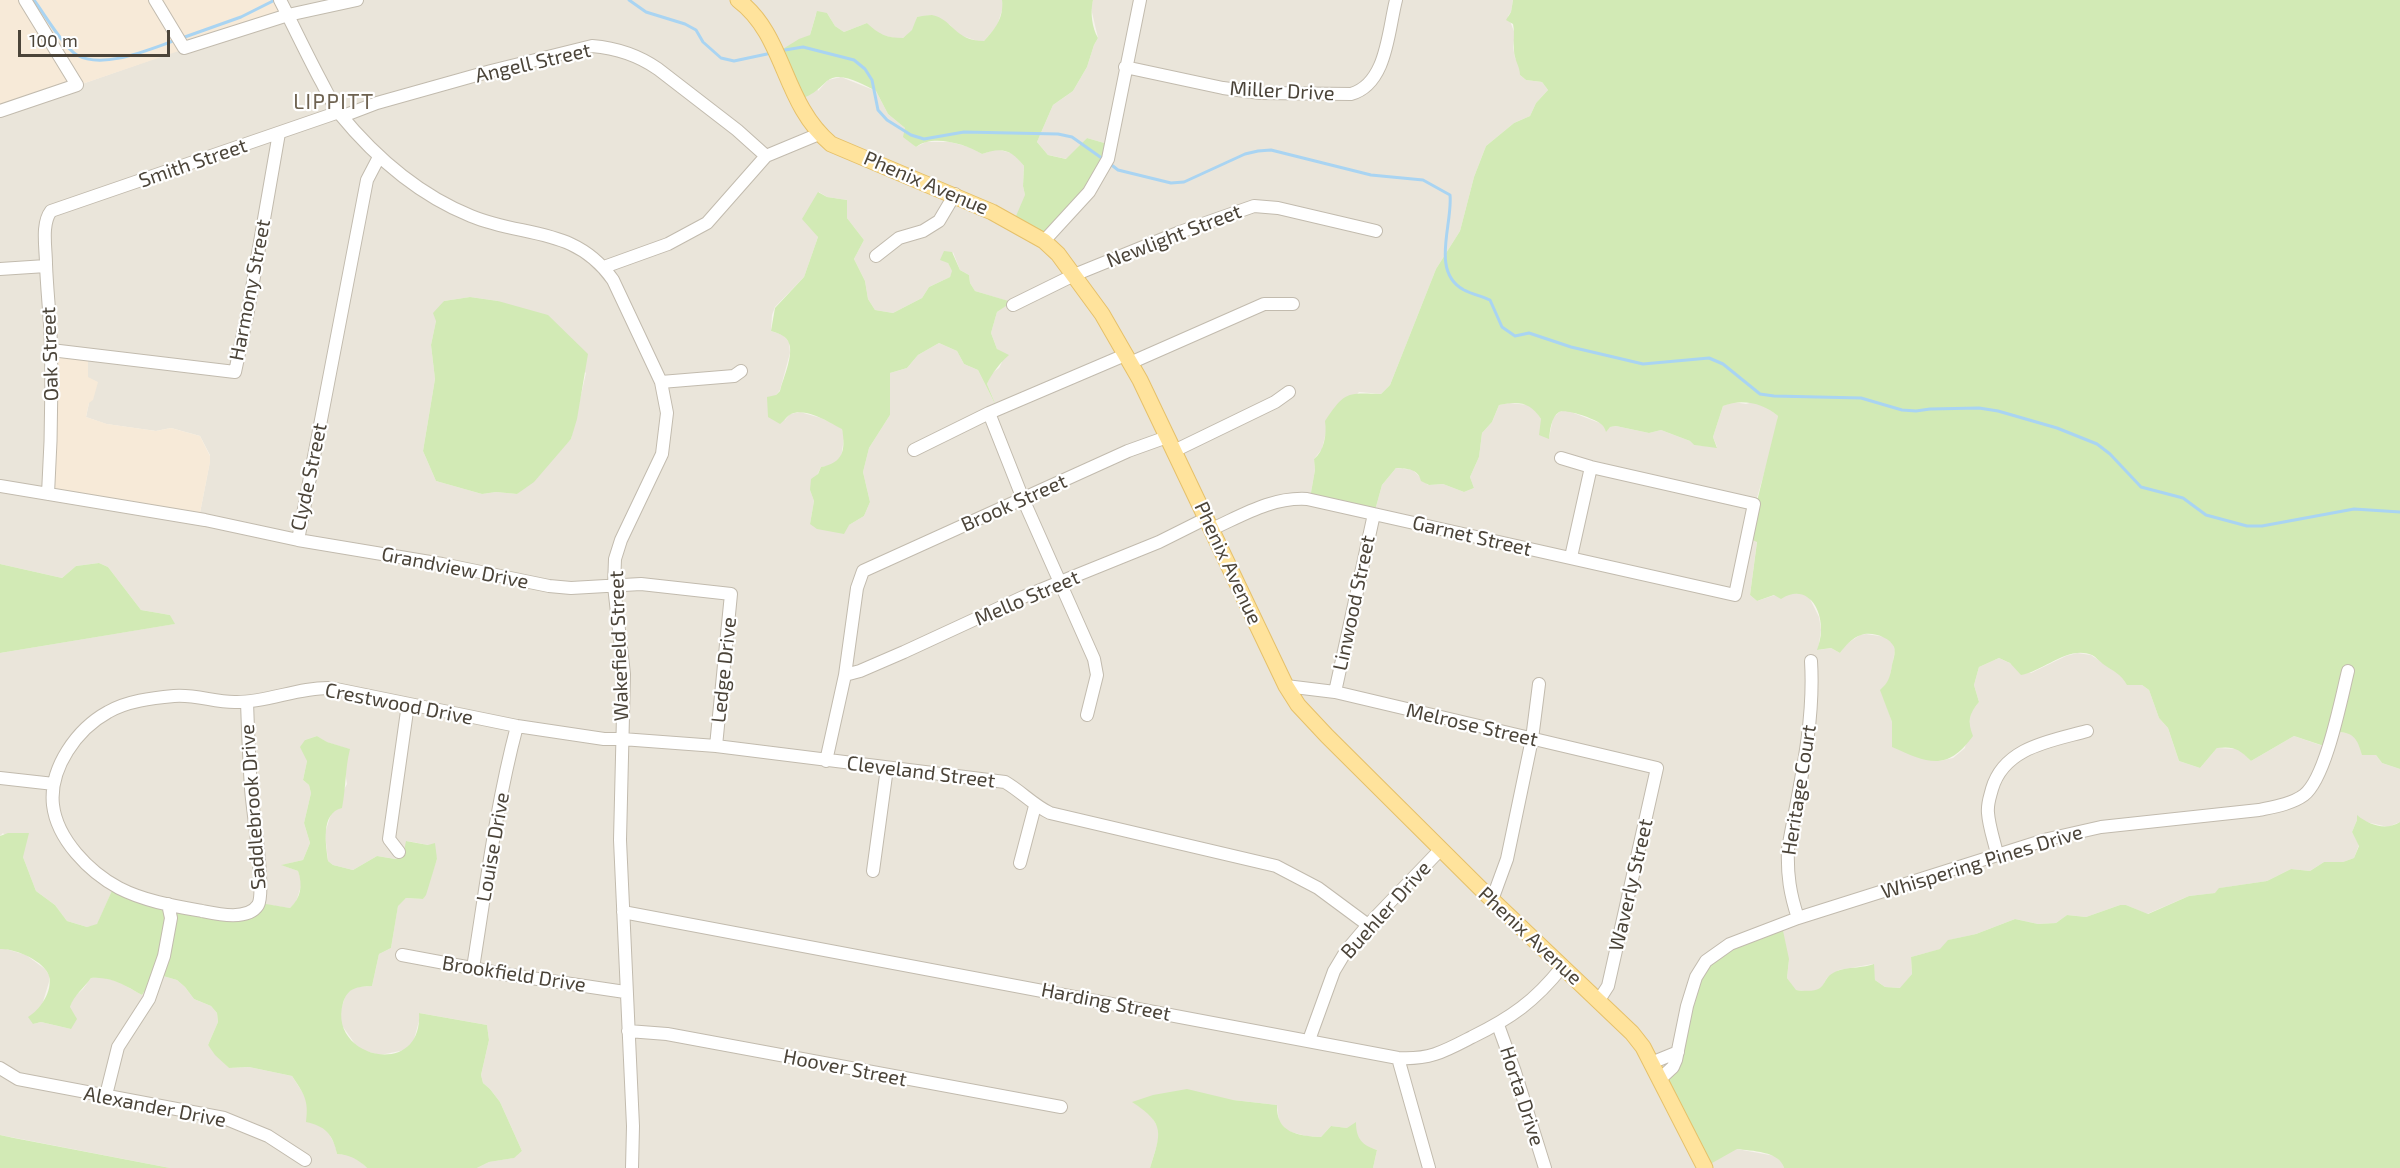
<!DOCTYPE html>
<html>
<head>
<meta charset="utf-8">
<style>
	body { margin:0 }
	#map { position:relative; width:2400px; height:1168px; overflow:hidden; background:#f6f3ec; font-family:"Exo 2",sans-serif }
	canvas { display:block }
	.scale { position:absolute; left:18px; top:30px; width:152px; height:27px; box-sizing:border-box; border:3px solid #4b4439; border-top:0; padding-left:8px; font-size:18px; line-height:21px; white-space:nowrap; color:#4b4439; -webkit-text-stroke:4px #fff; paint-order:stroke }
</style>
</head>
<body>
<div id="map">
<canvas width="2400" height="1168"></canvas>
<div class="scale">100 m</div>
</div>
<script>
const ctx = document.querySelector('canvas').getContext('2d');
ctx.lineJoin = 'round';
function fillPath(path, color) { ctx.fillStyle = color; ctx.fill(path, 'evenodd'); }
function trace(path, color, width, dash) { ctx.strokeStyle = color; ctx.lineWidth = width; ctx.lineCap = dash ? 'butt' : 'round'; ctx.setLineDash(dash || []); ctx.stroke(path); }
function drawText(font, color, halo, rows, align = 'center') {
  ctx.font = font + ' "Exo 2",sans-serif'; ctx.lineWidth = 4.5; ctx.setLineDash([]); ctx.textBaseline = 'middle'; ctx.strokeStyle = halo; ctx.fillStyle = color; for (const [text, x, y, turn = 0] of rows) {
    ctx.save(); ctx.translate(x, y); ctx.rotate((+turn || 0) * Math.PI / 180); ctx.textAlign = isNaN(turn) ? turn : align; if (halo) ctx.strokeText(text, 0, 0); ctx.fillText(text, 0, 0); ctx.restore();
  }
}
const residential = new Path2D(`
	M280 0H1002L1003 7 997 26 984 41H977L957 34 950 25 932 15 917 17 913 30 903 38H894L875 33 867 23 844 32 835 26 827 13 816 14 810 35 806 38 818 91 828 80 841 77 876 91 888 114 905 128V137L916 147 926 142H950L973 148 982 154 996 149 1015 154 1024 166 1023 186 1025 195 1111 145 1087 138 1067 159 1048 155 1037 142 1053 105 1073 91 1087 67 1094 45 1098 38 1091 8 1093 0H1513L1511 12 1508 16 1515 34 1513 47 1515 58 1520 65V75L1526 80 1542 82 1548 90 1536 103 1530 116 1514 123 1486 146 1474 177 1460 231 1436 269 1390 385 1381 394 1359 392 1327 428 1322 449 1314 459 1315 470 1310 498 1374 514 1382 485 1396 468 1413 470 1428 485 1443 484 1464 492 1474 488 1470 477 1479 457 1482 433 1492 422 1499 405 1509 403 1529 405 1534 408 1541 419 1549 438 1553 418 1559 412 1566 410 1610 427 1616 426 1649 433 1661 430 1690 441 1694 445 1717 447 1713 437 1723 406 1733 402 1746 404 1753 402 1770 409 1778 416 1775 436 1754 508 1748 538 1757 541 1750 595 1757 601 1775 595 1803 593 1809 597 1819 617 1821 630 1818 650 1831 648 1840 653 1845 645 1860 635 1866 634 1886 637 1893 644 1895 651 1889 681 1881 690 1892 722 1939 761 1953 758 1965 748 1971 712 1979 702 1974 685 1979 667 1999 658 2031 673 2066 656 2077 653 2091 655 2134 684 2142 685 2149 690 2159 718 2168 728 2179 761 2200 768 2217 748 2239 749 2251 761 2294 736 2323 746 2341 732 2350 733 2376 755 2382 763 2400 769V822L2388 827 2357 820 2352 832 2359 845 2354 858 2343 862H2324L2310 871 2291 869 2267 881 2220 888 2216 893 2189 896 2147 914 2126 905H2120L2086 917 2067 915 2056 923 2038 924 2015 919 1976 934 1949 940 1941 949 1911 957 1912 974 1901 988 1885 987 1875 980 1873 964 1839 970 1827 978 1822 987 1814 992 1795 990 1787 978 1789 959 1737 1149 1775 1156 1782 1162 1784 1168H1373L1377 1150 1365 1146 1359 1141 1356 1132 1347 1128 1331 1126 1321 1137 1306 1136 1287 1131 1279 1121 1277 1105 1233 1100 1133 1102 1150 1114 1159 1129V1138L1150 1168H477L489 1162 513 1158 522 1151 500 1102 490 1089 483 1083 481 1075 489 1040 487 1025 419 1013V1021L413 1043 405 1050 380 1055 362 1050 355 1044 341 1024 340 1013 346 994 354 987 372 986 379 954 391 948 398 905 406 898 423 899 437 859 434 849 428 845 407 841 403 856 395 859 377 856 353 870 333 865 328 861 325 833 331 814 347 784 345 772 349 749 326 742 317 736 305 740 307 761 303 780 309 785 311 793 304 823 310 843 303 860 282 865 298 871 302 883 296 902 290 908 261 904 227 915 114 886 97 925 87 927 67 921 55 905 36 891 23 857 3 833 0 836V653L174 624 170 615 141 610 108 567 99 563 76 566 62 578 0 564V109L82 84 185 48ZM819 192 827 197 847 200V218L864 240 854 259 865 281 868 299 875 310 893 313 922 298 929 287 950 277 953 272 948 263 953 252 960 270 969 275 970 283 975 291 1011 302 997 312 991 333 1002 362 999 368 992 373 987 384 997 408 978 370 964 364 957 351 939 343 918 355 907 368 890 373V415L869 448 863 472 870 502 864 516 849 525 810 524 814 501 810 490 821 467 834 465 841 458 844 438 842 428 821 418 800 412 790 414 785 420 776 395 780 390 790 353 789 342 783 335 771 331 772 315 775 307 804 277 818 237 807 214ZM470 297 498 301 586 373 571 439 517 494 496 492 482 494 436 481 423 451 435 379 431 345 436 321 444 301ZM88 377 89 403 86 417 106 424 156 431 171 428 200 436 210 455V461L199 518 49 493Z
	M3 948 26 955 45 969 49 975V982L42 1005 35 1014 33 1024 41 1022 71 1029 70 1007 73 998 83 989 91 978 102 977 119 982 142 995 156 974 177 980 185 987 194 999 211 1006 217 1013 218 1022 208 1045 229 1068 249 1067 292 1076 306 1098 308 1107 320 1125 327 1130 335 1145 337 1154 349 1155 360 1161 367 1168H170L0 1135V949Z`);
const commercial = new Path2D(`
	M0 0H280L287 14 82 84 0 109Z
	M54 350 88 357V377L98 382 93 400 89 403 86 417 107 424 156 431 171 428 200 436 210 456V462L199 518 50 494Z`);
const green = new Path2D(`
	M1002 0H1093C1090 12 1092 28 1098 38L1094 45 1087 67 1073 91 1053 105 1037 142 1048 155 1066 159 1087 138 1111 145 1108 162 1047 240 1013 223 1025 195 1023 186 1024 166C1011 149 1001 147 982 154 965 144 933 134 916 147L903 137 905 128 888 114 876 91C863 85 840 70 827 81 815 92 815 93 799 100L778 52 799 39 810 35 817 11 827 13 835 26 844 32 867 23C878 34 887 38 903 38L912 30 917 17C921 16 927 15 932 15 953 19 954 41 984 41 995 29 1004 18 1002 0Z
	M1513 0H2400V769L2382 763 2376 755H2362C2358 742 2356 734 2341 732L2324 746 2294 736 2251 761C2239 749 2234 746 2217 748L2200 768 2179 761 2168 728 2159 718 2149 690 2142 685H2127C2121 674 2113 671 2103 664 2099 661 2096 657 2092 655 2068 645 2044 671 2021 675L2010 663 1999 658 1979 667 1974 685 1979 702C1969 714 1967 721 1973 736 1947 772 1928 763 1892 747V722L1880 690C1889 682 1890 677 1892 665 1893 660 1896 653 1894 647 1890 637 1871 631 1861 635 1852 638 1845 646 1840 653L1831 648 1817 650C1819 644 1821 637 1821 631 1822 607 1806 583 1781 599L1774 595 1757 601 1750 595 1757 542 1748 538 1778 416C1764 403 1741 398 1723 406L1713 437 1717 448 1694 445 1690 441 1661 430 1649 433 1616 426 1610 427 1606 432C1605 429 1604 426 1601 424 1596 419 1565 408 1559 412 1551 417 1550 431 1549 439L1539 435 1541 419C1530 402 1519 401 1499 405L1492 422 1482 433 1479 457 1470 477 1474 488 1464 492 1443 484 1429 485 1421 481C1418 468 1407 469 1396 468L1382 485 1374 514 1310 498 1315 470 1314 459C1324 451 1327 435 1325 421 1345 391 1347 393 1381 394L1390 385 1436 269 1460 231 1474 177 1486 146 1514 123 1530 116 1536 103 1548 90 1542 82 1526 80 1520 75C1520 66 1514 60 1514 50 1513 41 1515 34 1513 24L1506 20 1511 12Z
	M818 192 827 197 847 200V218L864 240 854 259 865 281 868 299 875 310 893 313 922 298 929 287 950 277 952 271 948 263 940 260 944 251 952 252 960 270 969 275 970 283 975 291 1012 302 997 312 991 333 997 349 1009 355C1000 363 992 373 987 384L997 408 978 370 964 364 957 351 939 343 918 355 907 368 890 373V415L869 448 863 472 870 502 864 516 849 525 844 534 817 529 810 524 814 501 810 490 811 479 818 474 821 467C843 463 846 450 842 429 829 422 805 407 791 414 787 416 784 421 780 424L768 417 767 397 776 395 780 391C783 378 795 353 788 341 785 335 777 333 771 331L775 308 804 277 818 237 802 219Z
	M470 297 498 301 548 315 588 354 577 419 571 439 534 482 517 494 496 492 482 494 436 481 423 451 435 379 431 345 436 321 433 313 444 301Z
	M99 563 108 567 141 610 170 615 175 624 0 653V564L62 578 76 566Z
	M317 736 327 742 350 749C345 769 346 788 342 808 320 813 326 845 328 861L333 865 353 870 377 856 395 859 403 856 406 841 428 845 435 843 437 859 426 895 423 899 406 898 398 906 391 948 379 954 372 986C357 987 348 987 343 1003 327 1058 423 1080 419 1013L487 1025 489 1040 481 1075 483 1083 490 1089 500 1102 522 1151 514 1158 489 1162 477 1168H367C358 1159 350 1155 337 1154 333 1134 325 1126 306 1122 309 1100 304 1094 292 1076L249 1067 229 1068 215 1055 208 1045 218 1022 217 1013 211 1006 194 999 185 987 177 980 156 974 142 995C126 986 111 976 91 978 84 988 74 995 70 1007L77 1019 71 1029 41 1022 33 1024 28 1017C40 1010 53 991 49 976 45 961 14 948 0 949V836L8 833H29L23 857 36 891 55 905 67 921 87 927 97 924 114 886 227 915 260 903 290 908C301 898 303 885 298 871L281 865 303 860 310 843 304 823 311 793 309 785 303 780 307 761 300 747 305 740Z
	M2357 815C2369 825 2386 831 2400 822V1168H1784C1780 1151 1751 1151 1737 1149L1705 1167 1662 1079 1674 1067 1705 960 1782 926 1789 959 1787 978 1796 990C1834 995 1816 977 1840 970 1851 967 1863 968 1874 964L1875 980 1885 987 1900 988 1912 974 1911 957 1940 949 1948 940 1976 934 2015 919 2038 924 2056 923 2067 915 2086 917 2120 905H2126L2148 914 2189 896 2215 893 2219 888 2267 881 2291 869 2310 871 2324 862H2343L2354 858 2359 846 2352 832 2357 820Z
	M1187 1089 1233 1100 1277 1105C1276 1133 1298 1136 1321 1137L1331 1126 1347 1128 1356 1122C1356 1139 1362 1145 1377 1150L1373 1168H1150C1161 1133 1166 1124 1132 1102L1153 1095Z
	M0 1135 14 1138 170 1168H0Z`);
const stream = new Path2D(`
	M34 0C43 12 65 49 77 55 103 70 150 49 176 40
	M629 0 646 12 685 24 696 30 703 42 721 58 734 61 767 54
	M182 38 241 17 275 0
	M785 50 803 47 854 60 865 69 872 80 878 110 887 120 911 135 924 139 964 132 1058 134 1072 137 1103 159
	M1109 163 1118 170 1171 183 1184 182 1245 154 1258 151 1271 150 1371 175 1423 180 1450 195C1453 224 1430 272 1464 290 1472 294 1481 296 1490 300L1502 327 1515 336 1529 333 1571 347 1643 364 1709 358 1723 364 1760 394 1774 396 1861 398 1902 410 1916 411 1930 409 1979 408 1998 411 2057 428 2097 444 2110 454 2141 487 2183 498 2206 515 2247 526H2262L2354 509 2400 512`);
const minor = new Path2D(`
	M155 0 184 48 288 15 357 0
	M280 0C294 27 307 55 321 81 327 92 332 104 339 113 375 157 419 195 471 216 524 238 575 226 613 280L661 382 667 413 662 454 621 540 615 559 614 586 624 674 620 840 633 1126 632 1168
	M1125 67 1223 88 1260 93 1351 94C1387 84 1388 31 1396 0
	M0 111 77 85 25 0
	M343 116 377 103 491 71 592 46C616 48 638 55 658 69L737 130 766 156
	M1044 241 1089 192 1108 159 1140 0
	M876 256 899 238 923 231 939 221 955 194
	M604 267 668 244 707 223 766 156 819 134
	M0 269 46 266
	M1013 305 1074 275 1180 232 1254 206 1278 208 1376 231
	M51 350 235 372 248 311 279 133
	M1130 363 1264 304H1293
	M661 382 734 376 741 371
	M989 413 1023 499 1094 659 1097 675 1087 715
	M914 450 989 413 1125 355
	M1174 451 1275 402 1289 392
	M0 486 205 520 298 540 442 564 549 586 571 588 641 584 731 594 716 746
	M48 494C51 447 52 399 51 352 51 323 47 293 46 264 46 248 41 224 51 211L339 112
	M1212 529C1243 515 1272 497 1307 499L1735 595 1754 504 1591 467 1561 458
	M298 540 367 180 379 157
	M1571 557 1591 467
	M845 675 860 671 904 652 1023 597 1159 542 1207 518
	M1286 686 1335 692 1657 768 1608 986 1599 1000
	M1335 692 1374 514
	M247 702C248 730 249 759 251 788 252 808 266 892 258 905 248 921 217 914 202 911 174 906 144 901 119 888 89 872 57 839 53 805 49 768 77 729 108 712 127 701 152 698 174 696 196 694 216 703 237 702 269 702 299 687 331 688L517 726 604 739H622L716 746 1005 782C1022 792 1033 805 1050 813L1276 866 1318 888 1368 925
	M826 761 845 675 857 588 863 571 1128 451 1167 437
	M0 778 54 784
	M399 852 389 839 408 704
	M1997 854C1994 840 1989 827 1988 813 1987 804 1990 797 1992 789 2004 747 2051 741 2087 731
	M1020 863 1035 806
	M873 871 887 768
	M1492 900 1507 859 1532 739 1539 684
	M623 912 1398 1058C1430 1060 1445 1051 1472 1037 1511 1018 1535 1001 1562 967
	M1798 918C1790 894 1787 875 1788 849 1799 788 1815 724 1811 661
	M402 955 504 974 625 992
	M473 968C486 887 496 805 517 726
	M1498 1025 1515 1072 1545 1168
	M628 1031 667 1034 1061 1107
	M1309 1040 1334 971 1346 951 1368 925 1441 849
	M1398 1058 1429 1168
	M1651 1063 1678 1052
	M0 1068 18 1079 224 1118 268 1136 305 1160
	M1660 1079 1673 1067 1676 1060 1687 1006 1696 977 1706 961 1730 944 1798 918 2048 839 2101 827 2259 810C2273 807 2292 804 2304 795 2326 778 2341 699 2348 671
	M106 1095 118 1047 149 999 164 956 171 918 168 904`);
const major = new Path2D(`
	M738 0C786 36 782 103 831 144L992 212 1044 241 1058 254 1102 314 1140 380 1286 686 1298 705 1327 736 1486 894 1632 1033 1643 1047 1705 1168`);
const streetNames = [
	["Angell Street",533,63,-13],
	["Miller Drive",1282,91,3],
	["Smith Street",193,163,-19],
	["Phenix Avenue",926,183,23],
	["Newlight Street",1174,236,-21],
	["Harmony Street",250,290,-79],
	["Oak Street",50,354,-92],
	["Clyde Street",309,477,-78],
	["Brook Street",1014,503,-24],
	["Garnet Street",1472,536,13],
	["Phenix Avenue",1228,563,65],
	["Grandview Drive",455,568,11],
	["Mello Street",1027,598,-23],
	["Linwood Street",1354,603,-78],
	["Wakefield Street",619,646,-92],
	["Ledge Drive",724,670,-84],
	["Crestwood Drive",399,704,11],
	["Melrose Street",1472,725,13],
	["Cleveland Street",921,772,7],
	["Heritage Court",1799,790,-81],
	["Saddlebrook Drive",253,807,-94],
	["Louise Drive",493,847,-80],
	["Whispering Pines Drive",1982,862,-17],
	["Waverly Street",1631,885,-77],
	["Buehler Drive",1386,910,-48],
	["Phenix Avenue",1530,936,43],
	["Brookfield Drive",514,974,9],
	["Harding Street",1106,1002,11],
	["Hoover Street",845,1068,11],
	["Horta Drive",1522,1096,72],
	["Alexander Drive",155,1107,11]
];
const neighbourhoodNames = [
	["LIPPITT",334,102]
];
fillPath(residential, '#eae5da');
fillPath(commercial, '#f7ead8');
fillPath(green, '#d2eab5');
trace(stream, '#a9d4f2', 3);
trace(minor, '#c2bbae', 14);
trace(major, '#e6c16a', 17);
trace(minor, '#fff', 12);
trace(major, '#ffe39c', 15);
drawText('20px', '#4b4439', '#fff', streetNames);
ctx.letterSpacing = '1.5px';
drawText('21px', '#6e6250', '#fff', neighbourhoodNames);
ctx.letterSpacing = '0px';
</script>
</body>
</html>
